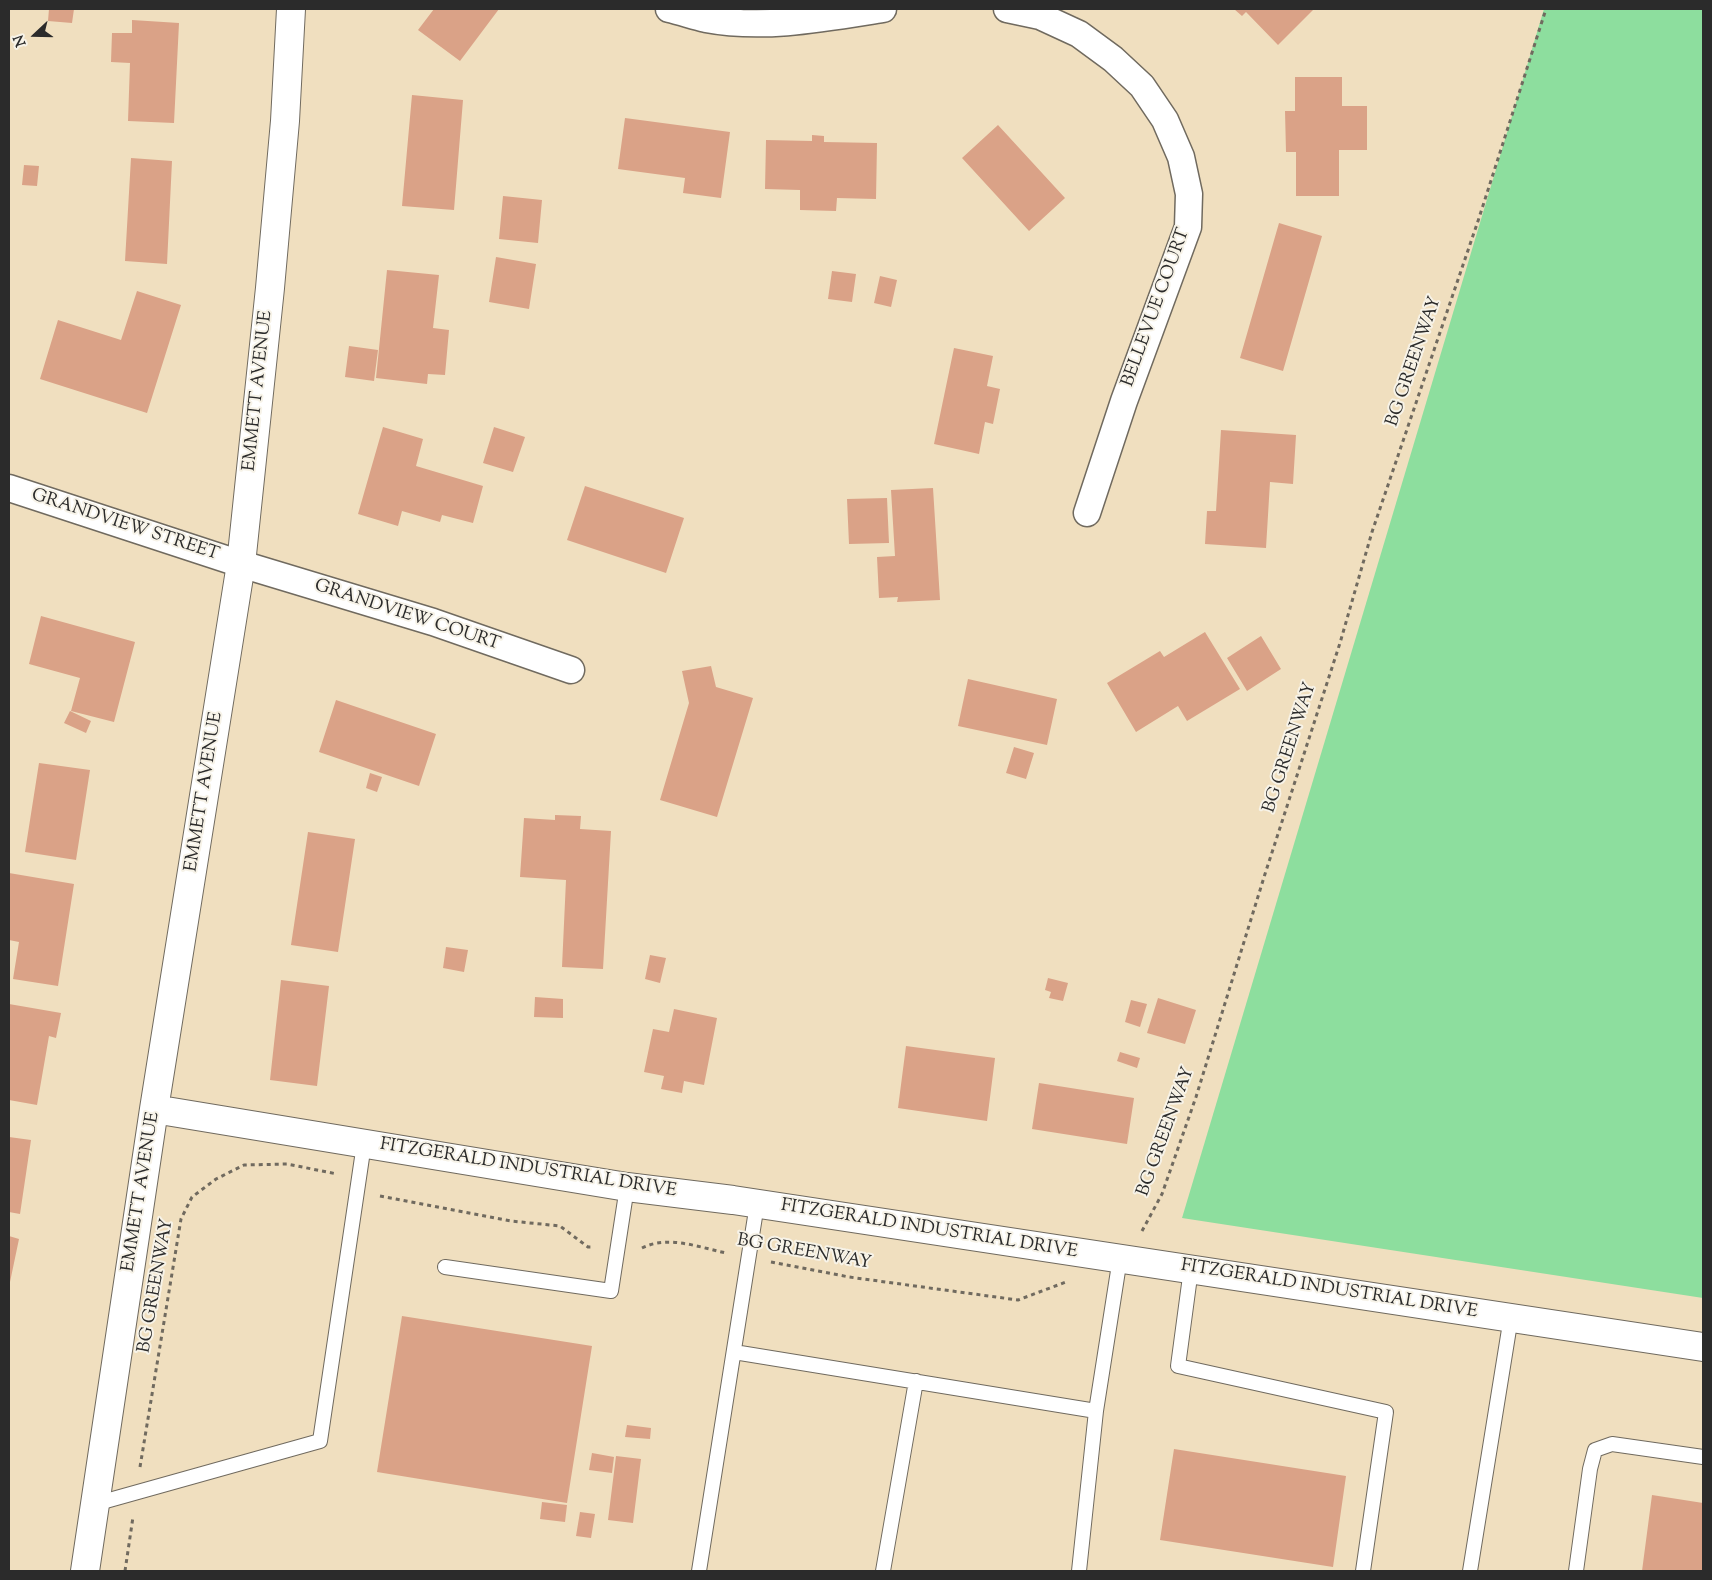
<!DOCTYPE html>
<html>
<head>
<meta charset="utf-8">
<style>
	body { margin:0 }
	#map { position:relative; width:1712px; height:1580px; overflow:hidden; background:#f0dfbf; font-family:"Sorts Mill Goudy",serif }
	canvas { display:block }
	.frame { position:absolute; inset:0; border:10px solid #2b2b2b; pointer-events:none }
	.north { position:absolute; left:10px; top:10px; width:50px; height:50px; -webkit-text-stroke:4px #f7f3e8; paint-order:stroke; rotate:249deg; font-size:14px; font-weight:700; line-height:20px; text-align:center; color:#2b2b2b }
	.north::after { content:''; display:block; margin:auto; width:18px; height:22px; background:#2b2b2b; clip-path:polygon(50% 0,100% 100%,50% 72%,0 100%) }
</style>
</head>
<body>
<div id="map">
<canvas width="1712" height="1580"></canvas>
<div class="frame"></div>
<div class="north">N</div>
</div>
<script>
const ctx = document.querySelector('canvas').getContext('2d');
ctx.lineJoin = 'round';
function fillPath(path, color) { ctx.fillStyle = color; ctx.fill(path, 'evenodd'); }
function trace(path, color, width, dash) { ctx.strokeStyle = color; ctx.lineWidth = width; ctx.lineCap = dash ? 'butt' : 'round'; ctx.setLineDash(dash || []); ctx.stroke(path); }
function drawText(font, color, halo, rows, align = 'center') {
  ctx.font = font + ' "Sorts Mill Goudy",serif'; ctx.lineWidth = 4; ctx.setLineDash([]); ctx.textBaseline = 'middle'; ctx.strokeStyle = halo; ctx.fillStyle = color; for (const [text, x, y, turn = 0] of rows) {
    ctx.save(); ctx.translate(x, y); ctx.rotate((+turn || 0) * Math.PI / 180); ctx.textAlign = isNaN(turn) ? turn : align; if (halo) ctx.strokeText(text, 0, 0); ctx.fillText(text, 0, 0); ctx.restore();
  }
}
const green = new Path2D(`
	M1544 9H1703V1298L1182 1218Z`);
const building = new Path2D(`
	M49 9H74L72 23 48 21Z
	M434 9H499L460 61 418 30Z
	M1234 9H1314L1278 45 1246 12 1242 16Z
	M132 20 179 23 174 123 128 121 130 63 111 62 112 33H132Z
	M1295 77H1342V106H1367V150H1339V196H1296V152H1286L1285 111H1295Z
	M412 95 463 100 454 210 402 206Z
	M625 118 730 132 721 198 683 193 685 178 618 169Z
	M998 125 1065 198 1029 231 962 158Z
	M812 135 824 136V142L877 143 876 199 837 198 836 211 800 210V190L765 189 766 140 812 141Z
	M131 158 172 161 167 264 125 261Z
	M24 165 39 166 37 186 22 185Z
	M503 196 542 200 538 243 499 239Z
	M1279 223 1322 236 1283 371 1240 358Z
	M496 257 536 264 529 309 489 302Z
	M387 270 439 275 433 328 449 330 445 375 428 374 427 384 376 378Z
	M832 271 856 274 852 302 828 299Z
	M880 276 897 280 891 307 874 303Z
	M137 291 181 305 147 413 40 379 58 320 121 340Z
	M349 346 378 350 374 381 345 377Z
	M954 348 993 356 987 386 1000 389 993 424 985 422 979 454 934 444Z
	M383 427 423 439 416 466 483 486 473 523 442 515 440 522 402 511 398 526 358 514Z
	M494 427 525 437 513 472 483 463Z
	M1221 430 1296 435 1293 484 1270 482 1266 548 1205 544 1207 511H1216Z
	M585 486 684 518 666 573 567 540Z
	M933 488 940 600 897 602 898 597 879 598 877 557 895 556 891 490Z
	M887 498 889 543 849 544 847 499Z
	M41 616 135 642 114 722 71 711 80 678 29 664Z
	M1205 632 1240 689 1187 721 1178 706 1136 732 1107 683 1160 651 1164 657Z
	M1261 636 1281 669 1247 691 1227 658Z
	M711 666 716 687 753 698 717 817 660 800 689 703 682 671Z
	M968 679 1057 699 1047 745 958 726Z
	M336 700 436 734 419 786 319 752Z
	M70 711 91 721 86 733 64 723Z
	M1014 747 1034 753 1026 779 1006 773Z
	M39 763 90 770 76 860 25 852Z
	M370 773 382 777 377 792 366 788Z
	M555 815 581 816 580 829 611 831 603 969 562 967 566 880 520 877 524 818 555 820Z
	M308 832 355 839 338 952 291 945Z
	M9 873 74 884 58 986 13 979 19 942 9 940Z
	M446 947 468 950 464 972 443 968Z
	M650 955 666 958 660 983 645 979Z
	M1048 978 1068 983 1063 1001 1049 998 1051 992 1045 990Z
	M281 980 329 986 317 1086 270 1080Z
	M535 997 563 999V1018L534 1017Z
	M1158 998 1196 1010 1185 1044 1147 1033Z
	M1131 1000 1147 1004 1140 1027 1125 1022Z
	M9 1004 61 1013 56 1038 49 1036 37 1105 9 1100Z
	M674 1009 717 1018 704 1085 684 1081 682 1093 661 1089 664 1076 644 1072 653 1029 669 1032Z
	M906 1046 995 1058 987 1121 898 1108Z
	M1120 1052 1140 1058 1137 1068 1117 1061Z
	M1039 1083 1134 1098 1127 1144 1032 1129Z
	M9 1137 31 1140 20 1214 9 1212Z
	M9 1236 19 1239 10 1282 9 1281Z
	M402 1316 592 1346 567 1503 377 1472Z
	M627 1425 651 1428 650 1439 625 1437Z
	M1174 1449 1346 1476 1333 1567 1160 1540Z
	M592 1453 614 1457 612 1473 589 1470Z
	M616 1456 641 1459 633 1523 608 1520Z
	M1652 1495 1703 1503V1571H1642Z
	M542 1502 567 1505 565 1522 540 1519Z
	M580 1512 595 1514 591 1538 576 1536Z`);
const path = new Path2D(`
	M380 1196 511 1221 560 1226 588 1247H594
	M1142 1231 1162 1194 1196 1097 1265 874 1340 643 1372 532 1479 218 1546 9
	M642 1248C668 1235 698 1247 726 1253
	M771 1262 849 1277 1018 1300 1066 1282
	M140 1467 181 1219 192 1197 216 1179 244 1165 287 1164 337 1174
	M125 1571 133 1517`);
const service = new Path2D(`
	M445 1267 611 1291 627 1187
	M1191 1269 1178 1366 1386 1412 1363 1571
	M734 1352 1096 1411
	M95 1504 320 1441 364 1144
	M699 1571 757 1204
	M883 1571 916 1381
	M1079 1571 1096 1411 1120 1258
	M1470 1571 1511 1317
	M1576 1571 1590 1469 1595 1450 1612 1444 1703 1457`);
const minor = new Path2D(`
	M669 9C681 12 694 16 706 19 764 30 826 18 883 9
	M1007 9 1040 16 1079 34 1113 59 1142 86 1165 120 1181 157 1189 194 1188 227 1124 401 1087 513
	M9 488 241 564 433 622 571 670`);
const tertiary = new Path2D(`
	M154 1109 627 1187 733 1200 1703 1347
	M85 1571 154 1109 241 564 270 288 285 121 291 9`);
const streetNames = [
	["BELLEVUE COURT",1157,308,-70],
	["BG GREENWAY",1415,362,-71],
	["EMMETT AVENUE",259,391,-84],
	["GRANDVIEW STREET",125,526,18],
	["GRANDVIEW COURT",407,616,18],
	["BG GREENWAY",1291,748,-72],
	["EMMETT AVENUE",205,792,-81],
	["BG GREENWAY",1167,1132,-70],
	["FITZGERALD INDUSTRIAL DRIVE",528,1169,9],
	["EMMETT AVENUE",142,1192,-81],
	["FITZGERALD INDUSTRIAL DRIVE",929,1230,9],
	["BG GREENWAY",804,1253,10],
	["BG GREENWAY",157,1286,-80],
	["FITZGERALD INDUSTRIAL DRIVE",1329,1290,9]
];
fillPath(green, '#8dde9e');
fillPath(building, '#daa287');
trace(service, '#706a5f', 16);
trace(minor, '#706a5f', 29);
trace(tertiary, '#706a5f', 30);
trace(path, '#706a5f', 3, [4, 4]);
trace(service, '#fff', 14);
trace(minor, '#fff', 26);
trace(tertiary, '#fff', 28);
drawText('18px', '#2b2b2b', '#f7f3e8', streetNames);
</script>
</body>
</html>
